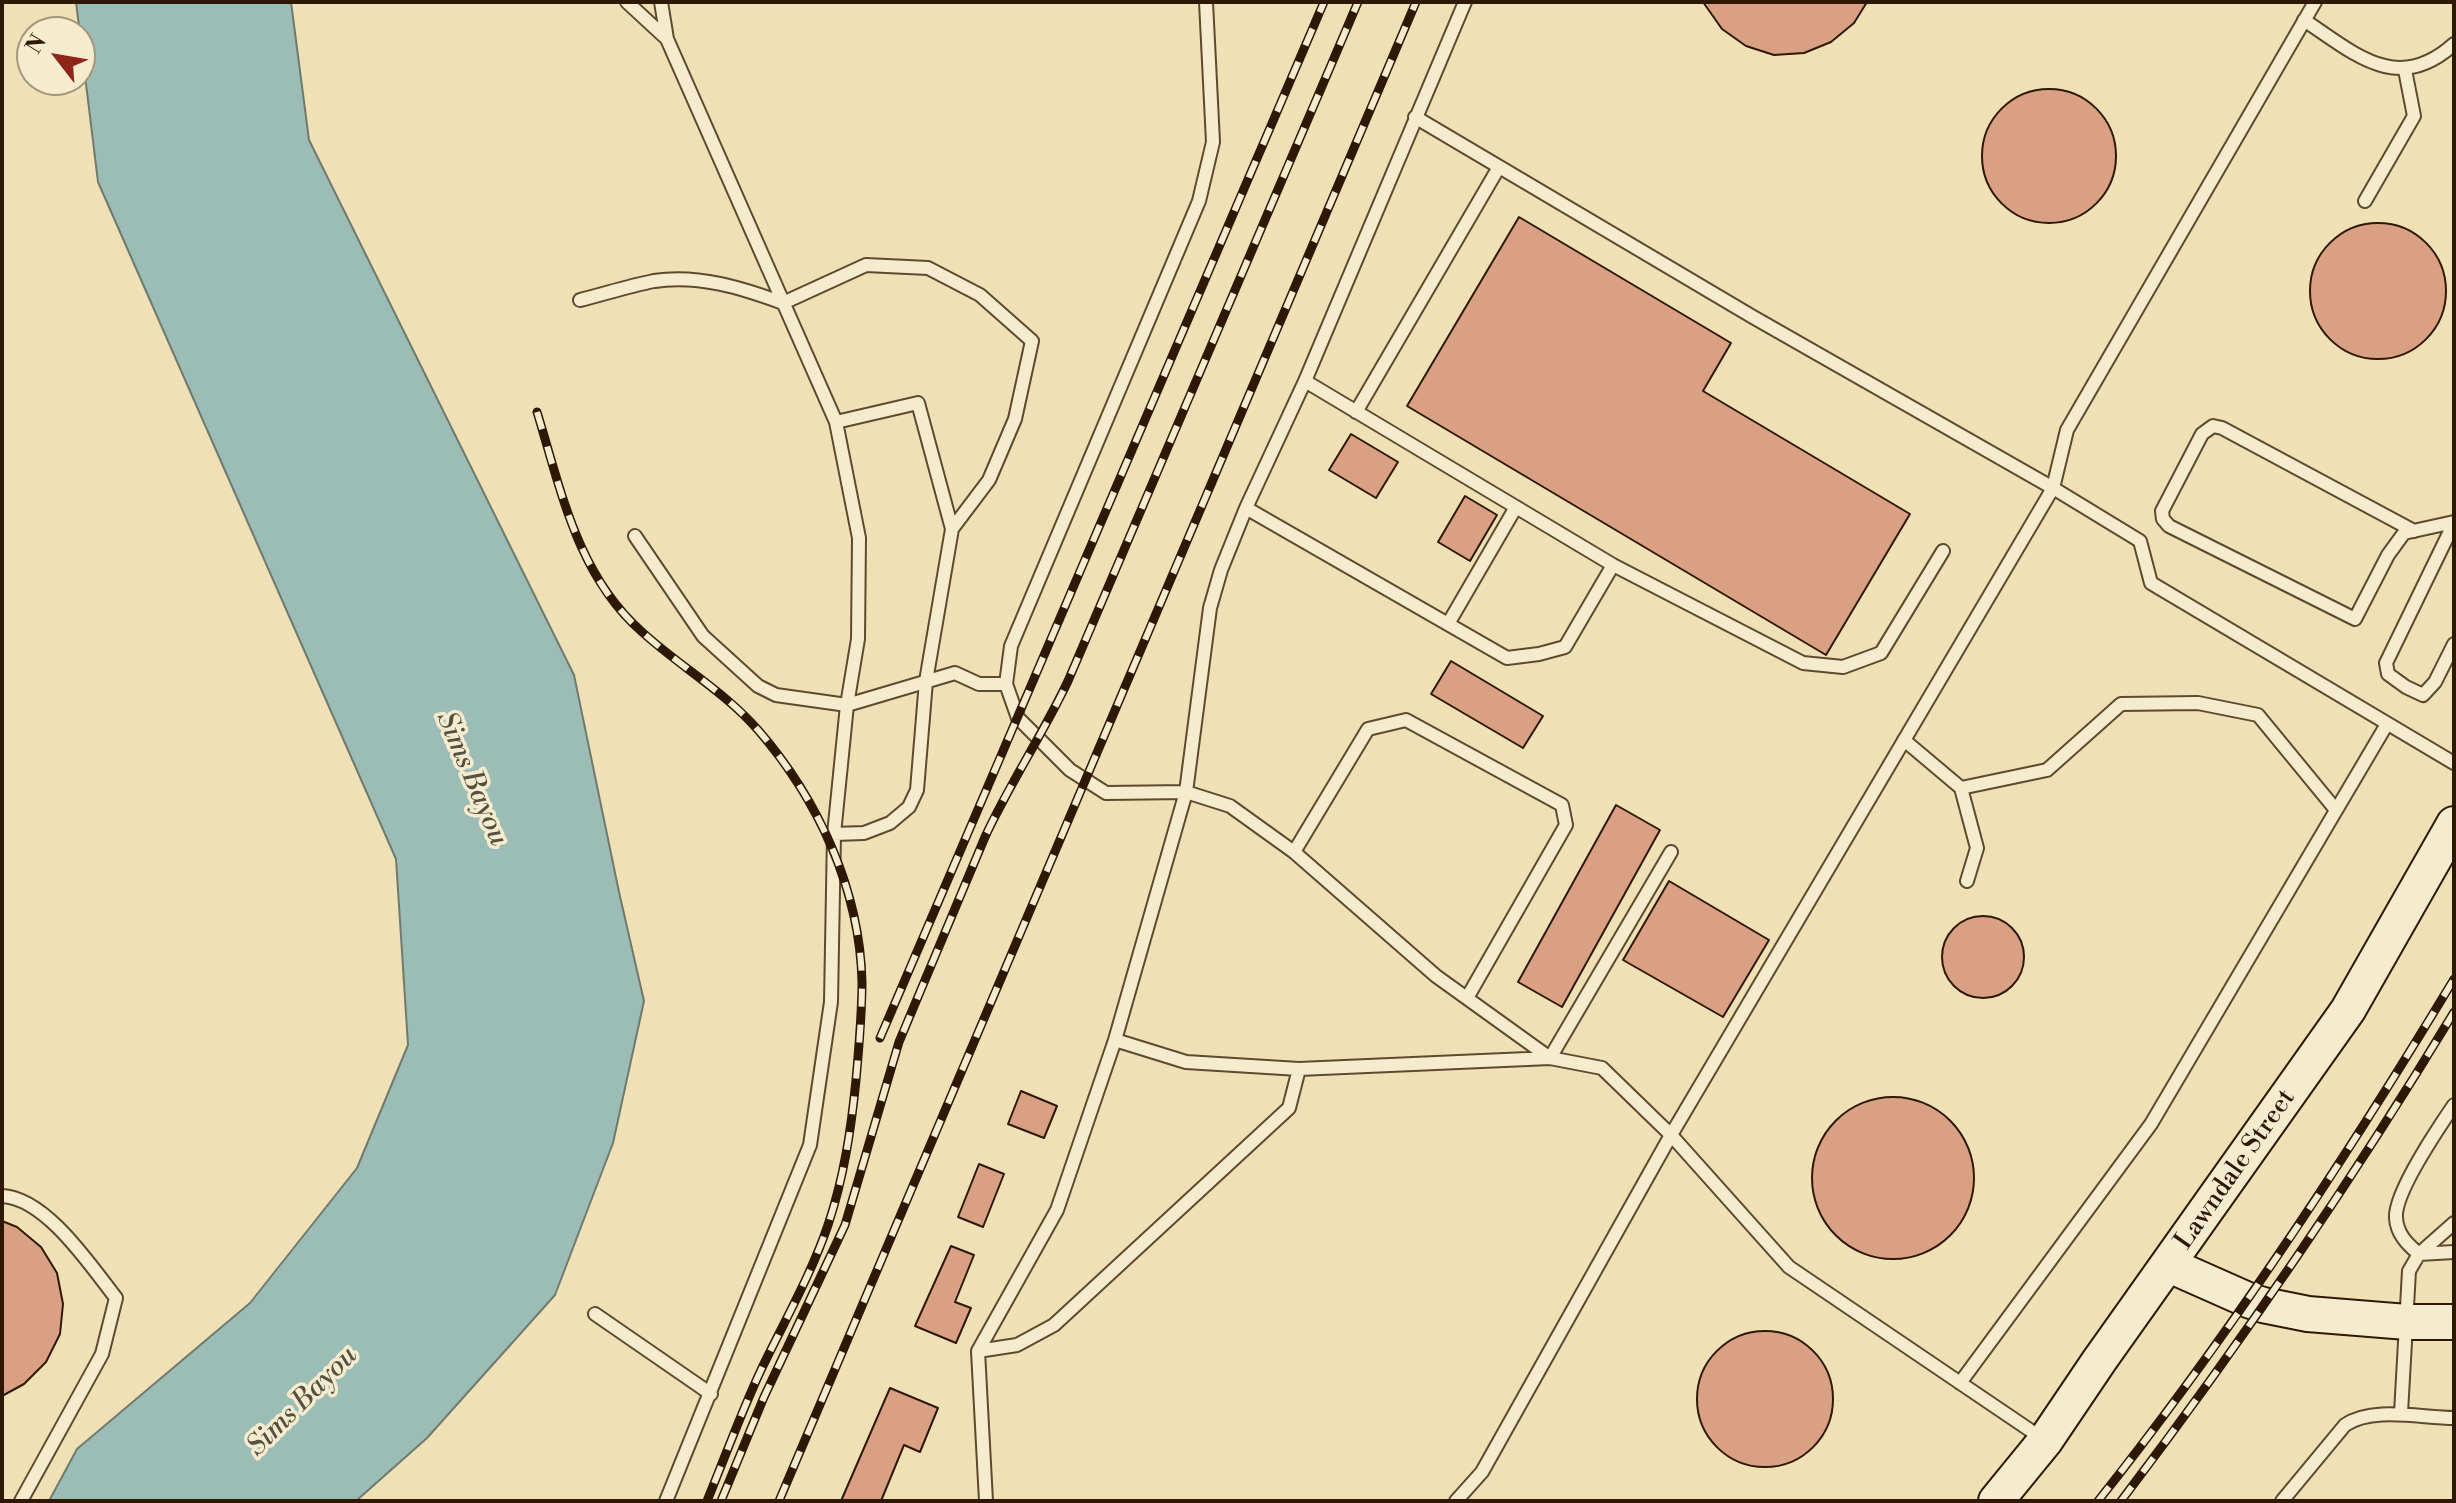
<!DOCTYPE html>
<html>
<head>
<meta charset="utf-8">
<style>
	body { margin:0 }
	#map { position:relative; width:2456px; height:1503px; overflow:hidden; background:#efe1b5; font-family:"Libre Bodoni",serif }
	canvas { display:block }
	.frame { position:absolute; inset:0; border:4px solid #2e1801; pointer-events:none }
	.north { position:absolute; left:16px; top:16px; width:80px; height:80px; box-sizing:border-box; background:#f5eccf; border:2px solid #a5977d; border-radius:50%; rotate:301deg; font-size:22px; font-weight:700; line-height:32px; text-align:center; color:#2e1801 }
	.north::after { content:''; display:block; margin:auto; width:28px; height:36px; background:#8f2418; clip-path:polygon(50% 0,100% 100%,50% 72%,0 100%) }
</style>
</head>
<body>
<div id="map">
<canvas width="2456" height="1503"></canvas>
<div class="frame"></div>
<div class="north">N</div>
</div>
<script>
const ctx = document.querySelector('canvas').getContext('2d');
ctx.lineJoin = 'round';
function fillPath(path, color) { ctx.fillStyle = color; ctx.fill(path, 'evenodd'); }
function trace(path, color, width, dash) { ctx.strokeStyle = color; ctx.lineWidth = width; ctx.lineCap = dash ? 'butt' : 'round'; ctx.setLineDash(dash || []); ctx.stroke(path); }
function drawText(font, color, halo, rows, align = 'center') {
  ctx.font = font + ' "Libre Bodoni",serif'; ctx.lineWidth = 7; ctx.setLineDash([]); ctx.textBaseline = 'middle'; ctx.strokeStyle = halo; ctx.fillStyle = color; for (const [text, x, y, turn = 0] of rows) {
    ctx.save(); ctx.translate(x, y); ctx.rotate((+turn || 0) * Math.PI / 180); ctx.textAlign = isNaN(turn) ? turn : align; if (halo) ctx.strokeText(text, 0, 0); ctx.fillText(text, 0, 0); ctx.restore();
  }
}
const water = new Path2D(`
	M76 2H291L309 140 574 675 619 892 644 1001 613 1143 555 1295 427 1438 356 1501H49L77 1449 250 1303 357 1168 408 1045 396 859 98 182Z`);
const building = new Path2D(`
	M1703 2H1867L1854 23 1831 42 1804 53 1774 55 1746 46 1722 29Z
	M1982 156a67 67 0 1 1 134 0a67 67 0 1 1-134 0Z
	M1519 217 1731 343 1703 391 1910 514 1826 655 1407 406Z
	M2310 291a68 68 0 1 1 136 0a68 68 0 1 1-136 0Z
	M1351 434 1398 462 1376 498 1329 470Z
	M1465 496 1497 515 1470 561 1438 542Z
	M1451 661 1543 716 1523 748 1431 694Z
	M1616 805 1660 830 1562 1007 1518 982Z
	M1669 881 1769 940 1723 1017 1623 960Z
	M1942 957a41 41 0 1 1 82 0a41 41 0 1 1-82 0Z
	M1021 1091 1057 1106 1044 1138 1008 1124Z
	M1812 1178a81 81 0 1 1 162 0a81 81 0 1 1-162 0Z
	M979 1164 1004 1174 983 1227 958 1217Z
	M2 1221 17 1227 41 1247 57 1273 63 1304 60 1334 46 1362 24 1384 2 1396Z
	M951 1246 974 1255 955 1302 971 1308 956 1343 915 1326Z
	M1697 1399a68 68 0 1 1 136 0a68 68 0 1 1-136 0Z
	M890 1388 938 1408 920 1452 904 1445 881 1501H841Z`);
const lane = new Path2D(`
	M627 2 667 39
	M661 2 667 39 836 422 859 538 858 639 847 705 834 834 831 1002 810 1145 666 1501
	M1206 2 1213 142 1199 201 1011 646 1006 684 1018 718 1070 770 1106 793 1186 792 1230 806 1294 852 1436 976 1550 1058 1602 1068 1671 1135 1789 1267 2043 1439
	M2304 20C2355 54 2398 95 2454 44
	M1415 117 1753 317 2053 488 2140 541 2151 583 2454 763
	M2365 201 2414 116 2405 70
	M580 300C604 294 629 286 654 281 698 274 742 288 783 303L866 265 928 268 980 295 1032 341 1015 419 989 480 952 529
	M1305 381 1613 565 1803 663 1843 667 1881 653 1943 551
	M1356 412 1499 167
	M1246 508 1507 658 1539 654 1565 647 1613 565
	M2454 523 2386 663 2388 674 2406 687 2423 695 2435 682 2454 644
	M2414 531 2222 428 2213 426 2202 434 2162 511 2163 519 2169 526 2355 619 2388 555 2404 533 2454 522
	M635 536 703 636 758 686 776 695 847 705 955 673 979 684H1006
	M1448 624 1516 507
	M1904 740 1961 788 1977 848 1967 881
	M1961 788 2047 770 2121 704 2198 703 2258 715 2336 810
	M834 834 864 833 890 823 909 807 917 790 926 681 952 529 918 403 836 422
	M1294 852 1368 729 1406 720 1562 805 1566 825 1467 998
	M1115 1040 1186 1062 1299 1069 1550 1058 1671 852
	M2454 1105C2439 1127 2394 1193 2396 1218 2397 1234 2407 1244 2419 1254L2454 1252
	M2 1196C46 1198 90 1265 116 1298L102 1354 21 1501
	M595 1314 711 1394
	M978 1351 1017 1345 1054 1325 1289 1108 1299 1069
	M1960 1383 2151 1124 2387 724
	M2401 1413 2409 1271 2419 1254 2454 1223
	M986 1501 978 1351 1057 1210 1115 1040 1186 792 1210 608 1221 570 1246 508 1305 381 1465 2
	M1456 1501 1482 1472 1671 1135 2053 488 2067 430 2315 2
	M2282 1501 2345 1425C2373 1406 2421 1418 2454 1418`);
const secondary = new Path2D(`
	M2169 1265 2248 1300 2263 1305 2308 1314 2407 1322H2454
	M1996 1501 2045 1441 2099 1361 2348 1010 2454 824`);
const rail = new Path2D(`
	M537 412C561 490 577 574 641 631 679 666 724 691 758 730 818 799 860 890 862 982 862 1014 859 1047 856 1080 851 1130 844 1177 828 1225 811 1275 784 1322 761 1370 741 1413 725 1457 707 1501
	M880 1038 1324 2
	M721 1501 764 1397 845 1225 899 1042 985 837C1010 783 1043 734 1068 681L1358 2
	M779 1501 1416 2
	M2098 1501C2229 1336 2345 1160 2454 979
	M2121 1501C2240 1344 2352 1181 2454 1012`);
const streetNames = [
	["Lawndale Street",2236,1170,-55]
];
const waterNames = [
	["Sims Bayou",471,779,67],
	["Sims Bayou",303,1402,-45]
];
fillPath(water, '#9cbcb6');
trace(water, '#707a6e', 2);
fillPath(building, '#daa084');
trace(building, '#2e1801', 2);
trace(lane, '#5e4a2e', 16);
trace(secondary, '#2e1801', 38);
trace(lane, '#f5eccf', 12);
trace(secondary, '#f5eccf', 34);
trace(rail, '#2e1801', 9);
trace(rail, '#f5eccf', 6, [18]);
drawText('26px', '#2e1801', '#f5eccf', streetNames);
drawText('italic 28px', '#545140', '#f5eccf', waterNames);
</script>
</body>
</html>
